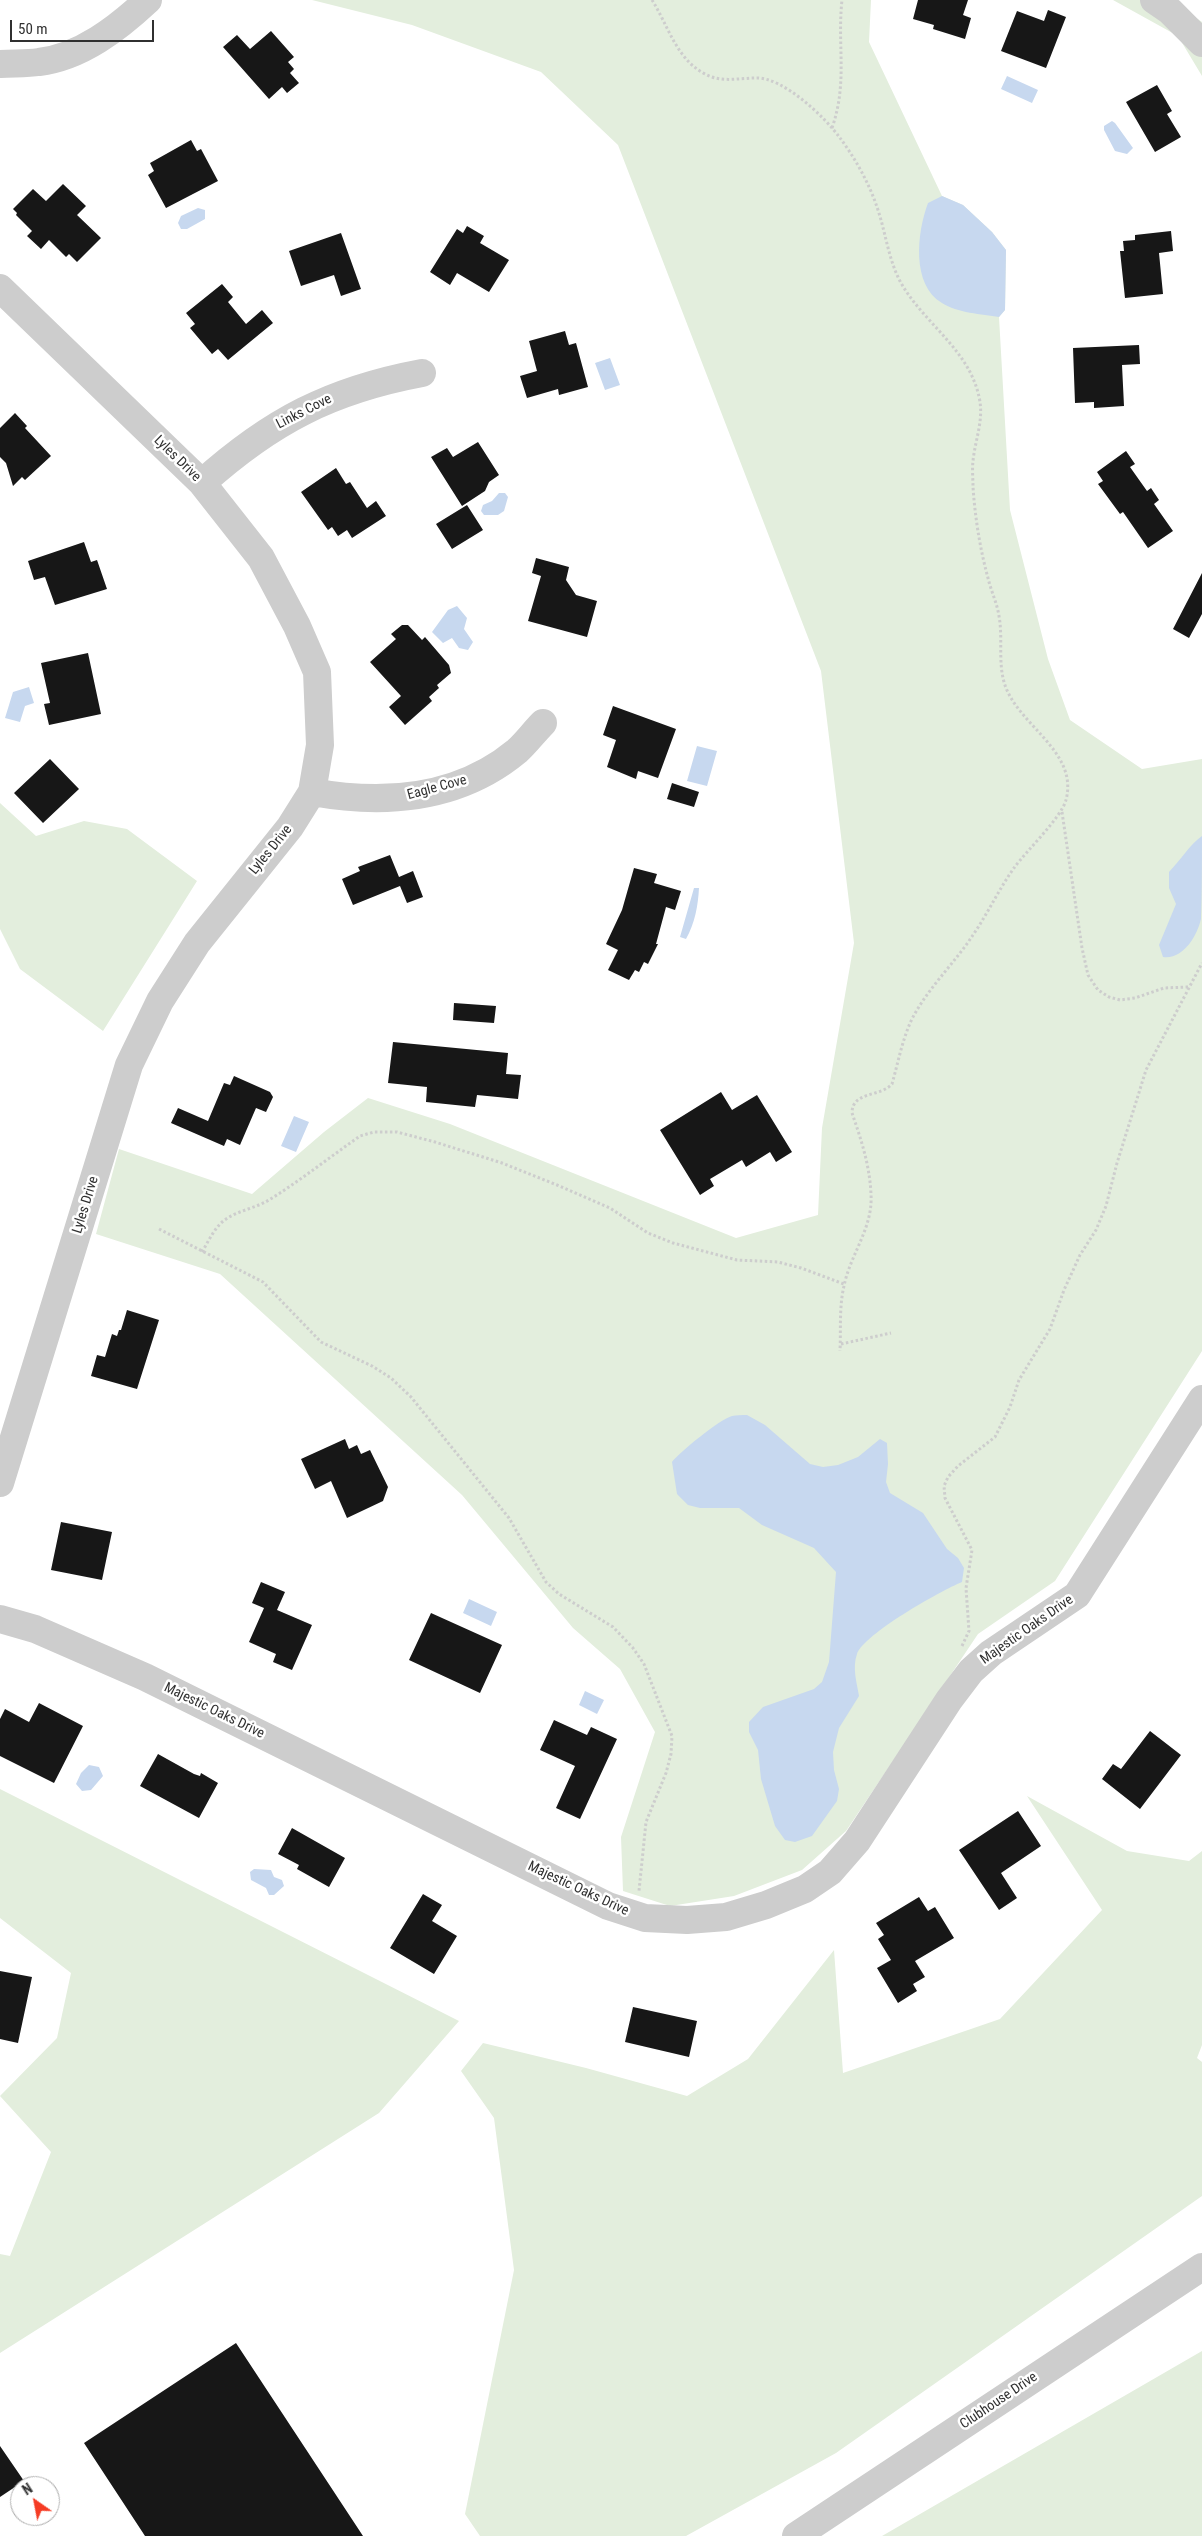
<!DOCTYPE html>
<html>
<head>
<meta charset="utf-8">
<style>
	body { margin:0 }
	#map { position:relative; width:1202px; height:2536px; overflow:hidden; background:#fff; font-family:"Roboto Condensed",sans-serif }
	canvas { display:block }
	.north { position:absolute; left:10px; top:2476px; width:50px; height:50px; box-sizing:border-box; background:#fff; border:1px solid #acacac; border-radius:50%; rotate:327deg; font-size:14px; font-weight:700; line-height:20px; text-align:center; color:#303030 }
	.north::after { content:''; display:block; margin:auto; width:18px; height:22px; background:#f53c24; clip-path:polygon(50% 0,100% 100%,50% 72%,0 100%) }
	.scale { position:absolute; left:10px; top:20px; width:144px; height:22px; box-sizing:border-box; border:2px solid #303030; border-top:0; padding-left:6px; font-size:15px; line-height:18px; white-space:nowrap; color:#303030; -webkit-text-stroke:4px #fff; paint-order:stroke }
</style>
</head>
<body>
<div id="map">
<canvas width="1202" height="2536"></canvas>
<div class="north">N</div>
<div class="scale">50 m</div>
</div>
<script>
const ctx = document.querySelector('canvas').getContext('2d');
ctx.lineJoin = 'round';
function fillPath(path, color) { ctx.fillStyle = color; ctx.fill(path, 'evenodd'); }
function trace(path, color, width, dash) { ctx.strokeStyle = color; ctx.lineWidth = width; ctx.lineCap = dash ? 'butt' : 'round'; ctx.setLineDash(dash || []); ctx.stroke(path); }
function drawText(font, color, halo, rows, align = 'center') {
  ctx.font = font + ' "Roboto Condensed",sans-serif'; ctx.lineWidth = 5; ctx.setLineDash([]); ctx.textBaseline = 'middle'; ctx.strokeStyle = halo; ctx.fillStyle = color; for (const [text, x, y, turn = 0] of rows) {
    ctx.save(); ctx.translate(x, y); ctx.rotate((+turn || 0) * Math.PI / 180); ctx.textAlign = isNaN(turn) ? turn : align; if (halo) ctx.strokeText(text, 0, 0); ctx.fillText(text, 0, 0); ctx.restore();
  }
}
const green = new Path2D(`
	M312 0H871L869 42 942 196 963 205 992 232 1006 250 1005 310 999 317 1010 510 1048 659 1070 720 1142 769 1202 759V1351L1055 1581 978 1634 846 1831 802 1870 734 1896 670 1906 623 1891 621 1837 655 1732 620 1669 573 1628 462 1495 220 1274 96 1234 119 1149 252 1194 324 1132 368 1098 450 1124 736 1238 818 1215 822 1128 854 943 821 671 618 145 541 72 412 25Z
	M1113 0H1171L1202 22V76L1178 36Z
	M0 803 36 836 84 821 127 829 197 881 103 1031 20 969 0 929Z
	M0 1789 459 2021 379 2113 0 2353V2254L10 2256 51 2152 0 2096 57 2038 71 1973 0 1918Z
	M1027 1796 1127 1851 1189 1861 1202 1851V2045L1197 2058 1202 2062V2196L836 2453 686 2536H480L465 2514 514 2270 494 2118 461 2071 483 2043 586 2068 687 2096 748 2059 834 1950 843 2073 1000 2019 1102 1910Z
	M1202 2351V2536H882Z`);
const water = new Path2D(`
	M1007 76 1038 90 1032 103 1001 89Z
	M1112 121 1115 123 1133 148 1127 154 1115 151 1104 130V126Z
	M942 196 963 205 992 232 1006 250 1005 310 999 317C982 314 957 313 942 303 911 285 917 232 928 203Z
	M198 208 205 210V219L187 229H181L178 223 181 216Z
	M610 358 620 385 605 390 595 363Z
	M499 493H505L508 497 504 511 498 515H484L481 511 483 505 492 501Z
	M457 606 467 618 464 629 473 642 468 650 459 648 452 638 443 643 432 632 448 610Z
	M29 687 34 703 25 706 20 722 5 718 13 692Z
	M697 746 717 751 707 786 687 781Z
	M1202 836C1202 857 1202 901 1201 919 1197 936 1183 960 1163 957L1159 945 1176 904 1169 888V872C1180 861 1190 844 1202 836Z
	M694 888H699C698 906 695 923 686 939L680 937Z
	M294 1116 309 1122 296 1152 281 1146Z
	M747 1415 765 1425 810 1464 823 1467 838 1465 858 1457 880 1439 887 1443 888 1464 886 1482 890 1493 923 1513 947 1549 958 1558 964 1568 962 1582C940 1591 864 1634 857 1654 852 1668 857 1683 859 1696L839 1728 833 1752 834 1770 839 1789 837 1801 812 1836 795 1842 785 1840 775 1826 761 1779 758 1750 749 1732V1722L763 1707 814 1689 822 1682 829 1662 836 1572 814 1548 762 1525 739 1508H700L688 1505 677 1494 672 1462C680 1452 720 1419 732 1416 736 1415 742 1415 747 1415Z
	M469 1599 497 1612 491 1626 463 1613Z
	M585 1691 604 1700 597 1714 579 1705Z
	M89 1765 99 1767 103 1776 91 1790 82 1791 76 1784 81 1773Z
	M254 1869 271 1870 274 1877 282 1880 284 1886 274 1895H269L266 1888 251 1880 250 1872Z`);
const building = new Path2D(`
	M918 0H968L963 15 971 18 965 39 933 29 934 25 913 19Z
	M1048 10 1066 17 1046 68 1001 51 1017 11 1044 21Z
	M271 31 294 57 288 62 294 69 290 73 299 83 287 93 282 87 269 99 223 47 237 35 250 49Z
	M1157 85 1172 111 1167 114 1181 137 1155 152 1126 102Z
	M191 140 197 151 201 149 218 181 166 208 148 175 154 171 150 163Z
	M63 184 86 206 77 215 101 238 77 262 69 254 66 257 49 240 41 249 27 236 32 231 16 215 17 213 13 209 33 189 46 201Z
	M467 226 484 236 480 243 509 260 489 292 457 273 450 285 430 272 457 229 463 233Z
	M1171 231 1173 251 1159 253 1163 294 1125 298 1120 251H1124L1123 241 1135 240V235Z
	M341 233 361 289 341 296 334 275 301 286 289 251Z
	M222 284 233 297 228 302 246 324 262 310 273 323 228 360 218 349 212 354 190 328 195 324 186 313Z
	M565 331 569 345 576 343 588 387 559 395 558 389 527 398 520 376 537 371 529 341Z
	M1139 345 1140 364 1122 365 1124 406 1094 408V402L1075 403 1073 348Z
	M15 413 27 426 25 428 51 456 25 480 22 477 13 486 6 463 0 457V428Z
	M478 442 499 475 489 482 485 491 462 506 431 457 447 448 453 457Z
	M1126 451 1135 464 1130 467 1147 491 1151 488 1159 500 1154 504 1173 531 1148 548 1123 512 1120 514 1098 484 1103 481 1097 472Z
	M336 468 346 484 350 482 367 508 376 501 386 516 352 538 347 530 338 536 332 527 328 530 301 492Z
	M467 505 483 530 452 549 436 524Z
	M84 542 91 562 97 560 107 589 55 605 45 577 34 580 28 561Z
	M536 558 569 567 566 580 576 595 597 601 587 637 528 621 541 576 532 573Z
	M1202 573V614L1189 638 1173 629Z
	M402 625H408L422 640 425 637 449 665 451 673 437 685 439 688 429 697 432 701 405 725 389 707 401 696 370 662 396 639 391 634Z
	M88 653 101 714 49 725 44 704 50 703 41 663Z
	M613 706 676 729 658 778 638 771 636 779 607 767 616 740 603 735Z
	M50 759 79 789 43 823 14 793Z
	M672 783 699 792 694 807 667 799Z
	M390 855 399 877 413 871 423 897 407 903 400 886 353 905 342 879 360 871 358 867Z
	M634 868 657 874 654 883 681 891 675 910 666 907 656 944H658L648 964 644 962 639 972 635 970 629 980 608 970 618 950 606 944 622 910Z
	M454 1003 496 1006 494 1023 453 1020Z
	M393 1042 508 1053 506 1074 521 1075 518 1099 477 1095 475 1107 426 1102 427 1087 388 1083Z
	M234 1076 270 1092 273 1097 266 1112 256 1108 240 1145 227 1139 224 1146 171 1123 178 1108 208 1121 224 1083 230 1085Z
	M721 1092 732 1110 757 1095 792 1152 776 1162 770 1152 746 1167 742 1160 710 1179 714 1186 700 1195 660 1130Z
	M127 1310 159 1320 137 1389 91 1376 97 1355 105 1357 112 1334 117 1336 119 1330H121Z
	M345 1439 349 1449 357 1445 361 1454 370 1450 388 1487 383 1501 347 1518 331 1481 315 1489 301 1459Z
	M61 1522 112 1532 102 1580 51 1570Z
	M261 1582 285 1592 277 1610 312 1625 292 1670 273 1662 276 1654 249 1642 264 1608 252 1603Z
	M431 1613 502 1645 480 1693 409 1660Z
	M39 1703 83 1726 54 1783 0 1756V1719L5 1709 29 1722Z
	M554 1720 587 1735 591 1727 617 1739 580 1819 556 1808 575 1766 540 1750Z
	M1150 1731 1181 1755 1140 1809 1102 1779 1113 1764 1121 1769Z
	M158 1754 194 1774 200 1776 201 1773 218 1783 199 1818 140 1786Z
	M1018 1811 1041 1846 1001 1873 1017 1898 999 1910 959 1850Z
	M292 1828 345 1858 329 1887 297 1869 299 1865 278 1854Z
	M423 1894 442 1905 432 1921 457 1936 434 1974 390 1948Z
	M919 1897 928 1911 935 1907 954 1938 915 1961 925 1977 913 1984 917 1991 898 2003 877 1968 891 1960 878 1939 884 1935 876 1923Z
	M0 1971 32 1977 18 2043 0 2039Z
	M633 2007 697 2021 689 2057 625 2042Z
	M236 2343 363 2536H145L84 2443Z
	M0 2446 24 2481 0 2497Z`);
const path = new Path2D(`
	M652 0C668 25 676 59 705 74 721 83 739 78 756 78 783 77 825 117 840 138 855 158 869 183 877 207 886 233 888 259 901 283 925 325 972 351 980 402 983 422 975 441 973 461 972 469 973 479 973 487 975 517 980 549 988 578 991 591 997 603 999 616 1003 638 998 661 1004 682 1016 725 1079 750 1066 800 1061 818 1027 850 1014 868 999 889 988 913 973 935 954 964 926 990 911 1021 902 1041 898 1063 892 1084 881 1097 852 1091 852 1113 861 1139 870 1166 871 1195 873 1228 850 1255 844 1286 839 1307 841 1329 840 1351
	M832 128C848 82 837 46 842 0
	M1062 812 1082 948 1088 975 1098 990 1109 997 1120 1000 1135 998 1164 988 1188 987
	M159 1229 263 1282 321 1342 372 1366 391 1378 411 1397 509 1518 546 1582 559 1594 613 1627 633 1648 644 1664 672 1736 671 1754 666 1773 646 1822 639 1891
	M202 1252C208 1242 213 1231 221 1223 234 1211 254 1209 269 1200 301 1180 330 1157 360 1136L374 1132H397L435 1142 502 1163 557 1185 610 1208 648 1233 673 1243 737 1260 778 1262 801 1268 844 1284
	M841 1344 891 1333
	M962 1646 969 1631 966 1588 972 1550 945 1498 944 1486 948 1477 958 1466 995 1437 1010 1407 1019 1380 1050 1329 1064 1290 1080 1255 1096 1230 1106 1206 1117 1163 1146 1070 1202 963`);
const minor = new Path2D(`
	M1154 0 1170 11 1202 43
	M0 64C13 63 26 64 39 62 81 57 118 28 148 0
	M0 288 202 483 261 558 297 626 317 672 320 745 312 792 290 827 197 943 160 1001 129 1065 0 1483
	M202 483C271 421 331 390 422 373
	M312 792C384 805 458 800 517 751 526 743 534 732 543 723
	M0 1619 35 1629 145 1677 608 1906 645 1918 687 1920 726 1917 766 1905 805 1889 830 1872 857 1841 949 1700 971 1671 991 1653 1077 1595 1202 1399
	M796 2536 1202 2267`);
const streetNames = [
	["Links Cove",304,412,-27],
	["Lyles Drive",177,459,44],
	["Eagle Cove",437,788,-15],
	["Lyles Drive",271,850,-51],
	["Lyles Drive",86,1205,-73],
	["Majestic Oaks Drive",1027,1630,-35],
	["Majestic Oaks Drive",214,1711,26],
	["Majestic Oaks Drive",578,1889,25],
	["Clubhouse Drive",999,2401,-34]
];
fillPath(green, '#e3eedd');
fillPath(water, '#c7d8ef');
fillPath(building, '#171717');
trace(path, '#cdcdcd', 3, [2.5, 2.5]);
trace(minor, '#cdcdcd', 28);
drawText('14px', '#303030', '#fff', streetNames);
</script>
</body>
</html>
